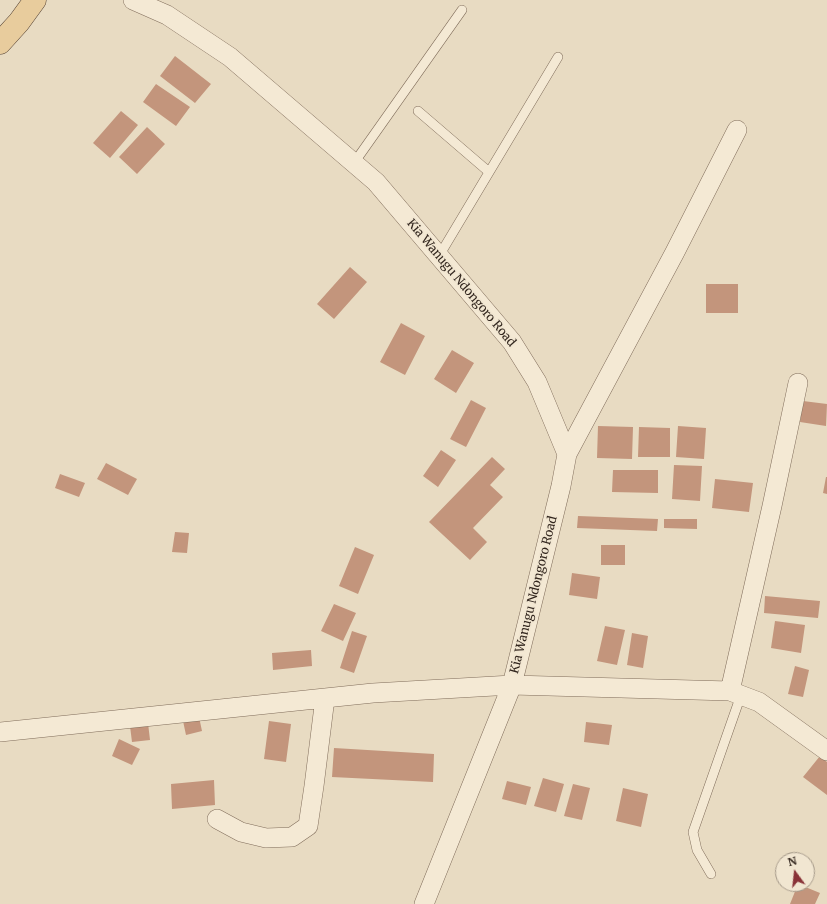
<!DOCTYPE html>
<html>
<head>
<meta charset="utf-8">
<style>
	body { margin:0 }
	#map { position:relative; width:827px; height:904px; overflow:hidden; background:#e8dbc2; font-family:Merriweather,serif }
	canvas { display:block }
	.north { position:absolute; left:775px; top:852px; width:40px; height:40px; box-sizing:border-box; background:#f1e6d1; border:1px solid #a59989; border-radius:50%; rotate:345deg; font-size:11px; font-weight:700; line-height:16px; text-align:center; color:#32261e }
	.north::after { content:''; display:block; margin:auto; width:14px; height:18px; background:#893237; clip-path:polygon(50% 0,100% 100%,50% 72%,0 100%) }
</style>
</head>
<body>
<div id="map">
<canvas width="827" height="904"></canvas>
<div class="north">N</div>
</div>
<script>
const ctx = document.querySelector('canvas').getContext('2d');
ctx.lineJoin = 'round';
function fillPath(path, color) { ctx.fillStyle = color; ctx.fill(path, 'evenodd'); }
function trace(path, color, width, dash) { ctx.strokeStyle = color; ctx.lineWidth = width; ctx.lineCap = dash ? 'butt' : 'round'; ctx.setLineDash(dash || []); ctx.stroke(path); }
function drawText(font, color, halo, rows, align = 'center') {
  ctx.font = font + ' Merriweather,serif'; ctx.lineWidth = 3.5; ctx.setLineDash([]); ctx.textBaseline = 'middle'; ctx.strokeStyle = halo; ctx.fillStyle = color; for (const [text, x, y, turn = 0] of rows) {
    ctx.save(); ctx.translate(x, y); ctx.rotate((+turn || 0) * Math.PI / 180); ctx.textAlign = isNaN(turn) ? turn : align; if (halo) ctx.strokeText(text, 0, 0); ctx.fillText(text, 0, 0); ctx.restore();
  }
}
const building = new Path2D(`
	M175 56 211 84 195 103 160 76Z
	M156 84 190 107 176 126 143 102Z
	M121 111 138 125 110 158 93 143Z
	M147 127 165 144 137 174 119 157Z
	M350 267 367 282 334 319 317 304Z
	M706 284H738V313H706Z
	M401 323 425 336 405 375 380 362Z
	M452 350 474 363 456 393 434 379Z
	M471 400 486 408 466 447 450 439Z
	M803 401 827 404 826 426 800 422Z
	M598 426 633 427 632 459 597 458Z
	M678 426 706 428 704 459 676 457Z
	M639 427 670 428V457H638Z
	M441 450 456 460 438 487 423 476Z
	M492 457 505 469 490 485 503 497 473 528 487 542 470 560 429 522Z
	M106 463 137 479 128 495 97 479Z
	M674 465 702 466 700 501 672 499Z
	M613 470H658V493L612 492Z
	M60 474 85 483 79 497 55 488Z
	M826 477H827V494L823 493Z
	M715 479 753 483 749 512 712 508Z
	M578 516 658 519 657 531 577 528Z
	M664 519H697V529L664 528Z
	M175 532 189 533 187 553 172 552Z
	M601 545H625V565H601Z
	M355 547 374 555 358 594 339 586Z
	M572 573 600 577 597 599 569 595Z
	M765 596 820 601 818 618 764 613Z
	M334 604 356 613 343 641 321 631Z
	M775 621 805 625 801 653 771 648Z
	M605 626 625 630 617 665 597 661Z
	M352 631 367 636 354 673 340 668Z
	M632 633 648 636 643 668 627 665Z
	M311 650 312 666 273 670 272 653Z
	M795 666 809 670 803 697 788 694Z
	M199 717 202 731 186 735 183 721Z
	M269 721 291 724 286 762 264 759Z
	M586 722 612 725 609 745 584 742Z
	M148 723 150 740 132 742 130 726Z
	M119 739 140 749 132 765 112 756Z
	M334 748 434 754 433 782 332 777Z
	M820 756 827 762V795L803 777Z
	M543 778 564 784 556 812 534 806Z
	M214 780 215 805 172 809 171 784Z
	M507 781 531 787 526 805 502 799Z
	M573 784 590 788 582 820 564 816Z
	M623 788 648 794 641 827 616 821Z
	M798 884 820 893 815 904H790Z`);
const service = new Path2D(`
	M418 111 489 172
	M354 163 462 10
	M439 256 558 57
	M711 874 697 850 693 832 741 695`);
const minor = new Path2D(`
	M133 0 167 15 230 57 376 182 512 342 537 382 567 454 561 486 512 685 424 904
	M567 454 675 252 737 130
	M730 691 772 506 798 383
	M0 732 373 693 512 685 730 691 759 702 827 751
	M217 819 241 832 266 838 292 837 308 826 314 786 325 698`);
const primary = new Path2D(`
	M0 43 19 22 35 0`);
const streetNames = [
	["Kia Wanugu Ndongoro Road",461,283,50],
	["Kia Wanugu Ndongoro Road",534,595,-76]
];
fillPath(building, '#c3957c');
trace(service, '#806d5b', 10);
trace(minor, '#806d5b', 20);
trace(primary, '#4e3c2f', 23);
trace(service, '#f4e9d4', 9);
trace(minor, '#f4e9d4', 19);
trace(primary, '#e8cc9d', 22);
drawText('12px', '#32261e', '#f1e6d1', streetNames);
</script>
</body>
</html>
